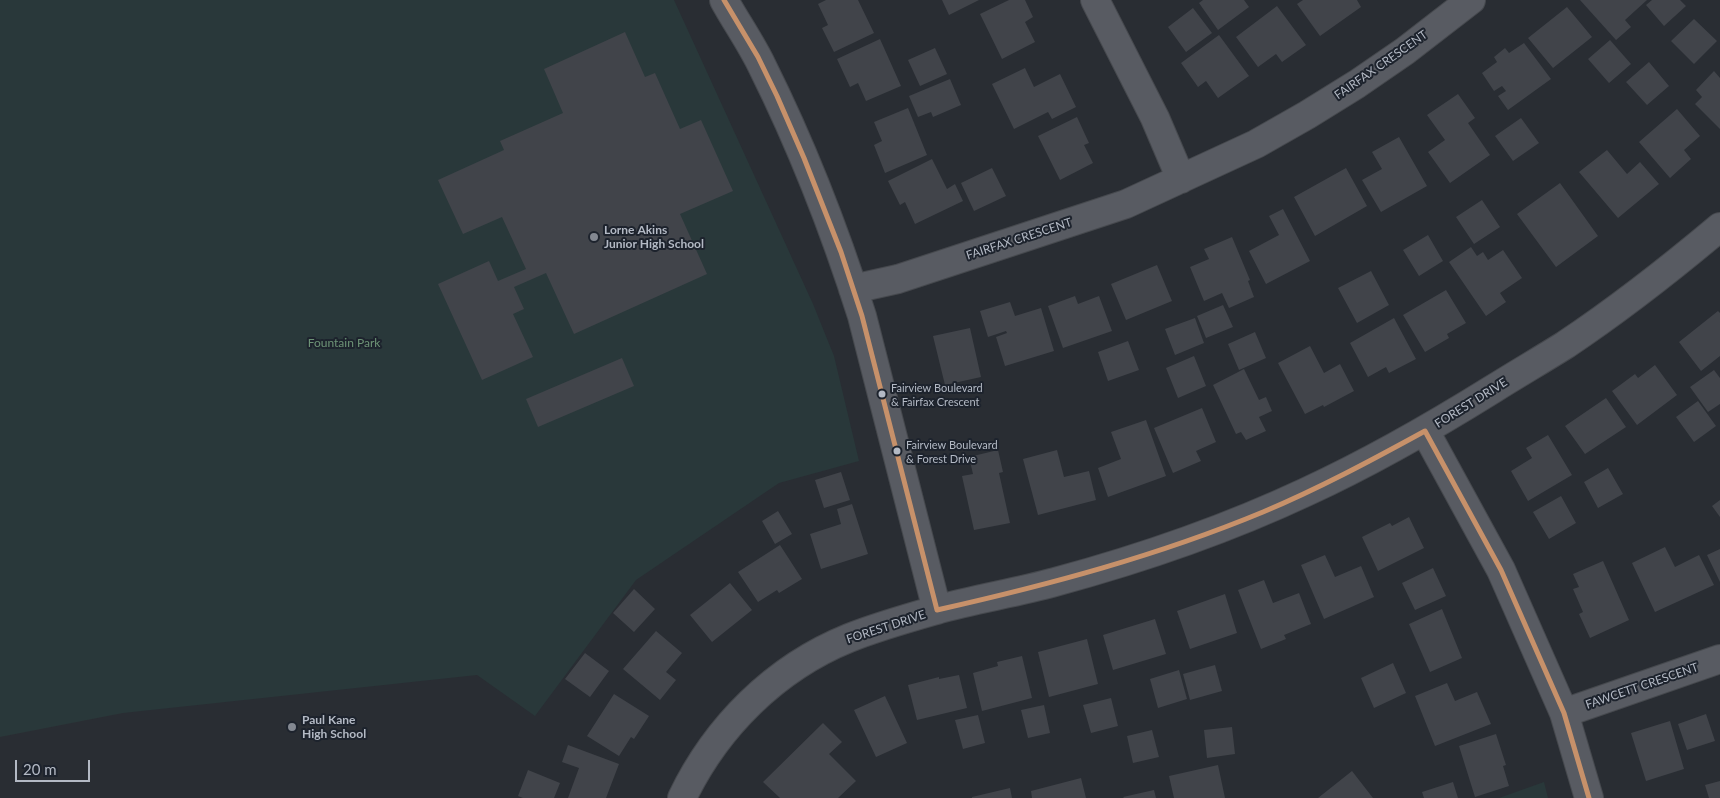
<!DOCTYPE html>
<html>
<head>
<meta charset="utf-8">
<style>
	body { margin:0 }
	#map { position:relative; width:1720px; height:798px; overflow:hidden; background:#292d33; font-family:Lato,sans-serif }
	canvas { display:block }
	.scale { position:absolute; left:15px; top:760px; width:75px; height:22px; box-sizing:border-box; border:2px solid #b3b9c4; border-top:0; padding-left:6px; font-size:15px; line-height:18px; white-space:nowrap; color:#b3b9c4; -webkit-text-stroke:4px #1d232d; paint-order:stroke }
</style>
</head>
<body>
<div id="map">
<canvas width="1720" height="798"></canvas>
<div class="scale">20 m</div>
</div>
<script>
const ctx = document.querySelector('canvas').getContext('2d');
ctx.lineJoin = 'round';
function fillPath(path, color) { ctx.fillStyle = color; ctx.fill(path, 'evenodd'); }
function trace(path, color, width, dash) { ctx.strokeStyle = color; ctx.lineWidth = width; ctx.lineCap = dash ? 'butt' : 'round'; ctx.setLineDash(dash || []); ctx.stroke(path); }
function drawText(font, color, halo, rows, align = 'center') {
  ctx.font = font + ' Lato,sans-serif'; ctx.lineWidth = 4; ctx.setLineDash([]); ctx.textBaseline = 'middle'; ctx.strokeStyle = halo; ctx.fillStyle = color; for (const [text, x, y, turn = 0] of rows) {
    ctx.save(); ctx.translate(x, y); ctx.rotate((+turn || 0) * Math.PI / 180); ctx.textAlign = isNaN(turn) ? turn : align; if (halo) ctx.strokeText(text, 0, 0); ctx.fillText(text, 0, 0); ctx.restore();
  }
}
const green = new Path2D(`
	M0 0H674L813 304 834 356 859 461 779 483 636 580 535 716 477 675 123 713 0 737Z
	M1544 782 1548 798H1499Z`);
const building = new Path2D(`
	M826 0H858L874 33 834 52 822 28 828 25 818 4Z
	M942 0H979L949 15Z
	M1009 0H1025L1033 17 1025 22 1035 42 1002 59 980 14Z
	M1203 0H1244L1249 7 1218 30 1199 3Z
	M1303 0H1357L1361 7 1320 36 1297 4Z
	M1580 0H1647L1625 20 1631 27 1616 40Z
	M1652 0H1680L1686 6 1664 26 1646 5Z
	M1277 6 1306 45 1282 62 1276 54 1258 67 1236 37Z
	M1567 7 1592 37 1553 68 1528 38Z
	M1193 8 1212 33 1186 52 1168 27Z
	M1694 19 1717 41 1694 64 1671 41Z
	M625 32 645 77 655 73 680 129 701 120 733 191 680 214 707 274 574 334 546 273 514 287 524 309 513 314 533 357 482 380 438 284 489 261 498 281 526 269 502 217 463 234 438 180 504 150 500 141 563 113 544 69Z
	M1219 35 1249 76 1218 98 1206 81 1198 87 1181 63Z
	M880 39 901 86 866 101 858 83 850 87 837 59Z
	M1610 40 1631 64 1609 83 1588 59Z
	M1524 43 1551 79 1508 110 1498 96 1506 91 1502 86 1494 91 1482 73 1497 62 1494 57 1505 48 1509 53Z
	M935 48 947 74 920 86 908 60Z
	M1649 62 1669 86 1647 105 1626 82Z
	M1025 68 1034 87 1060 74 1076 107 1052 119 1048 112 1014 129 992 84Z
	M1714 71 1720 78V129L1695 104 1702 97 1696 90Z
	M950 79 961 105 933 117 931 112 918 117 909 96Z
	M1458 94 1475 118 1468 123 1490 155 1450 183 1428 152 1445 140 1427 115Z
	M908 108 927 155 885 173 874 145 882 141 874 122Z
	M1677 109 1700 136 1684 150 1691 159 1670 178 1639 142Z
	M1077 117 1089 143 1084 145 1093 163 1060 180 1038 136Z
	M1521 118 1539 143 1513 161 1495 136Z
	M1399 137 1427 186 1381 212 1362 180 1382 169 1372 152Z
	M1607 150 1627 174 1640 162 1659 184 1618 218 1579 172Z
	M932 159 947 189 955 184 963 201 915 224 905 202 900 205 888 181Z
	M992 168 1006 196 974 211 961 183Z
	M1346 168 1367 206 1315 236 1294 197Z
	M1560 183 1598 236 1556 267 1517 214Z
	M1482 200 1500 227 1474 244 1456 217Z
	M1283 209 1310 261 1266 284 1249 251 1279 235 1269 216Z
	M1428 235 1443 261 1419 276 1403 250Z
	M1232 237 1250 280 1248 281 1254 297 1229 308 1222 293 1204 301 1190 267 1209 259 1204 249Z
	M1471 247 1477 256 1483 252 1488 260 1503 250 1522 278 1500 293 1506 302 1486 316 1449 262Z
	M1157 265 1172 301 1126 320 1111 284Z
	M1371 271 1389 305 1357 323 1338 288Z
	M1446 290 1466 323 1447 334 1449 338 1425 352 1403 315Z
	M1075 296 1078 304 1099 296 1112 331 1063 348 1048 306Z
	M1010 302 1015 316 1041 308 1054 351 1005 366 996 337 1007 333 1006 331 988 337 980 311Z
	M1223 305 1233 327 1206 338 1197 316Z
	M1718 311 1720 313V356L1701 371 1679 342Z
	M1195 318 1204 343 1175 355 1165 329Z
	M1394 318 1416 359 1389 373 1386 367 1368 377 1350 343Z
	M970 328 981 377 945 385 933 336Z
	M1255 332 1266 358 1239 370 1228 344Z
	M1128 341 1139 370 1108 381 1098 352Z
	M1310 346 1324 373 1340 364 1354 391 1324 407 1323 405 1305 414 1278 363Z
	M1194 356 1206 386 1178 398 1166 368Z
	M622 358 634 386 538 427 526 399Z
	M1655 365 1677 395 1637 425 1612 391 1635 374 1638 378Z
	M1244 369 1259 400 1266 397 1272 411 1259 417 1266 431 1246 440 1241 432 1236 434 1213 385Z
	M1714 370 1720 378V404L1708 412 1690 387Z
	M1606 398 1626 427 1585 454 1565 426Z
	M1698 401 1716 426 1694 442 1676 417Z
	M1202 408 1216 442 1196 451 1201 461 1173 473 1154 428Z
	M1146 420 1166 476 1108 497 1098 468 1121 459 1111 432Z
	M1548 435 1572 475 1528 501 1511 471 1532 458 1526 448Z
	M998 450 1003 472 999 473 1010 523 974 530 962 476 973 474 969 457Z
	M1057 450 1064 477 1089 471 1096 500 1038 515 1023 459Z
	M1608 468 1623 494 1598 508 1584 482Z
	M841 472 850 500 824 508 815 480Z
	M1561 496 1576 523 1549 539 1533 512Z
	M1720 500V517L1712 506Z
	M852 504 868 554 821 569 810 534 841 524 837 509Z
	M778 511 792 534 775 544 762 521Z
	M1409 517 1424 548 1378 571 1362 537 1390 523 1392 526Z
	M780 545 802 579 779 593 777 590 758 602 738 572Z
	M1665 547 1675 567 1699 555 1714 585 1655 612 1632 563Z
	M1720 549V582L1707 555Z
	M1325 555 1335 577 1361 566 1374 597 1324 619 1301 565Z
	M1603 561 1629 620 1590 638 1579 614 1583 612 1573 589 1579 587 1573 574Z
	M1433 568 1446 596 1415 610 1402 583Z
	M1264 580 1273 603 1299 593 1311 624 1284 635 1286 639 1261 649 1238 590Z
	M730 583 752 610 712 642 690 615Z
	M634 589 655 609 634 632 613 613Z
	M1225 594 1237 633 1190 649 1177 611Z
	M1442 609 1462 658 1430 672 1409 624Z
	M1155 619 1166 654 1113 670 1103 635Z
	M656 631 682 653 666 672 676 680 660 700 623 669Z
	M1087 639 1098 684 1049 697 1038 652Z
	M585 653 609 671 590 697 565 679Z
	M1022 656 1032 698 982 711 973 673 998 666 997 662Z
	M1393 663 1406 693 1374 708 1361 678Z
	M1215 665 1222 691 1190 700 1183 674Z
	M1179 670 1187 699 1158 708 1150 679Z
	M959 675 967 708 917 720 908 685 939 677V679Z
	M1447 683 1455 701 1477 692 1491 724 1435 746 1415 696Z
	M614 694 649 716 634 739 631 737 619 756 587 736Z
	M885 696 907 743 876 757 854 710Z
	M1111 698 1118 726 1091 733 1083 705Z
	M1044 705 1050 733 1028 738 1021 710Z
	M1706 714 1715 741 1687 750 1678 724Z
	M978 715 985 743 963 749 955 720Z
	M1670 721 1684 769 1646 781 1631 733Z
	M823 723 842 742 829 754 856 781 838 798H780L763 782Z
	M1232 727 1235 754 1207 758 1204 730Z
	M1152 730 1159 757 1133 763 1127 736Z
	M1496 734 1506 765 1503 766 1509 786 1475 797 1459 746Z
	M568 745 619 764 606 798H568L579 768 562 762Z
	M1218 765 1225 798H1174L1169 776Z
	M528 770 560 783 554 798H523L518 796Z
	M1352 771 1373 798H1318Z
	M1081 778 1086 798H1032L1031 791Z
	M1720 781V798H1709L1705 785Z
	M1453 782 1458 798H1424L1422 792Z
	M1010 788 1012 798H972V797Z
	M1154 790 1156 798H1124L1123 797Z`);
const minor = new Path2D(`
	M724 0C736 22 751 43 762 66 802 146 835 231 862 316L937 610
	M1095 0 1155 118 1181 179
	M853 289 898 279 1126 204 1256 144 1307 115 1357 84 1405 51 1471 0
	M1425 431 1501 570 1564 713 1589 798
	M1564 713 1720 659
	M682 798C716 727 775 668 849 638 876 627 908 618 936 610 975 599 1015 593 1055 582 1140 559 1225 530 1306 492 1371 462 1432 427 1493 389 1517 374 1541 360 1565 345 1619 309 1670 269 1720 227`);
const bus1 = new Path2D(`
	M724 0 758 57 777 96 804 158 841 252 862 316 937 610
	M1425 431 1501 570 1564 713 1589 798
	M937 610C1048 585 1157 556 1263 512 1318 489 1372 460 1425 431`);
const markers = [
	[594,237,5,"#838891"],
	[882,394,4.5,"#b3b9c4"],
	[897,451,4.5,"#b3b9c4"],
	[292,727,5,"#838891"]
];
const busNames = [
	["Fairview Boulevard",891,388],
	["& Fairfax Crescent",891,402],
	["Fairview Boulevard",906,445],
	["& Forest Drive",906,459]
];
const streetNames = [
	["FAIRFAX CRESCENT",1381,65,-35],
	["FAIRFAX CRESCENT",1019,239,-18],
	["FOREST DRIVE",1471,403,-32],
	["FOREST DRIVE",886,627,-18],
	["FAWCETT CRESCENT",1642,686,-19]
];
const poiNames = [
	["Lorne Akins",604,230],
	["Junior High School",604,244],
	["Paul Kane",302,720],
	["High School",302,734]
];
const parkNames = [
	["Fountain Park",344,343]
];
fillPath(green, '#29383a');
fillPath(building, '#41444a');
trace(minor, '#46494e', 30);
trace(minor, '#585b62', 28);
trace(bus1, '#c7916a', 5);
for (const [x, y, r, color] of markers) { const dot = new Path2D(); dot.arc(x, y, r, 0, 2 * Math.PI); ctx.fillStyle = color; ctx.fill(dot); trace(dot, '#1d232d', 2); }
drawText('11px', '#b3b9c4', '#1d232d', busNames, 'left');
drawText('12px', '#b3b9c4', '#1d232d', streetNames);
drawText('bold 12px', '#b3b9c4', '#1d232d', poiNames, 'left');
drawText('12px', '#6d9376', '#1d232d', parkNames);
</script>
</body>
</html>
